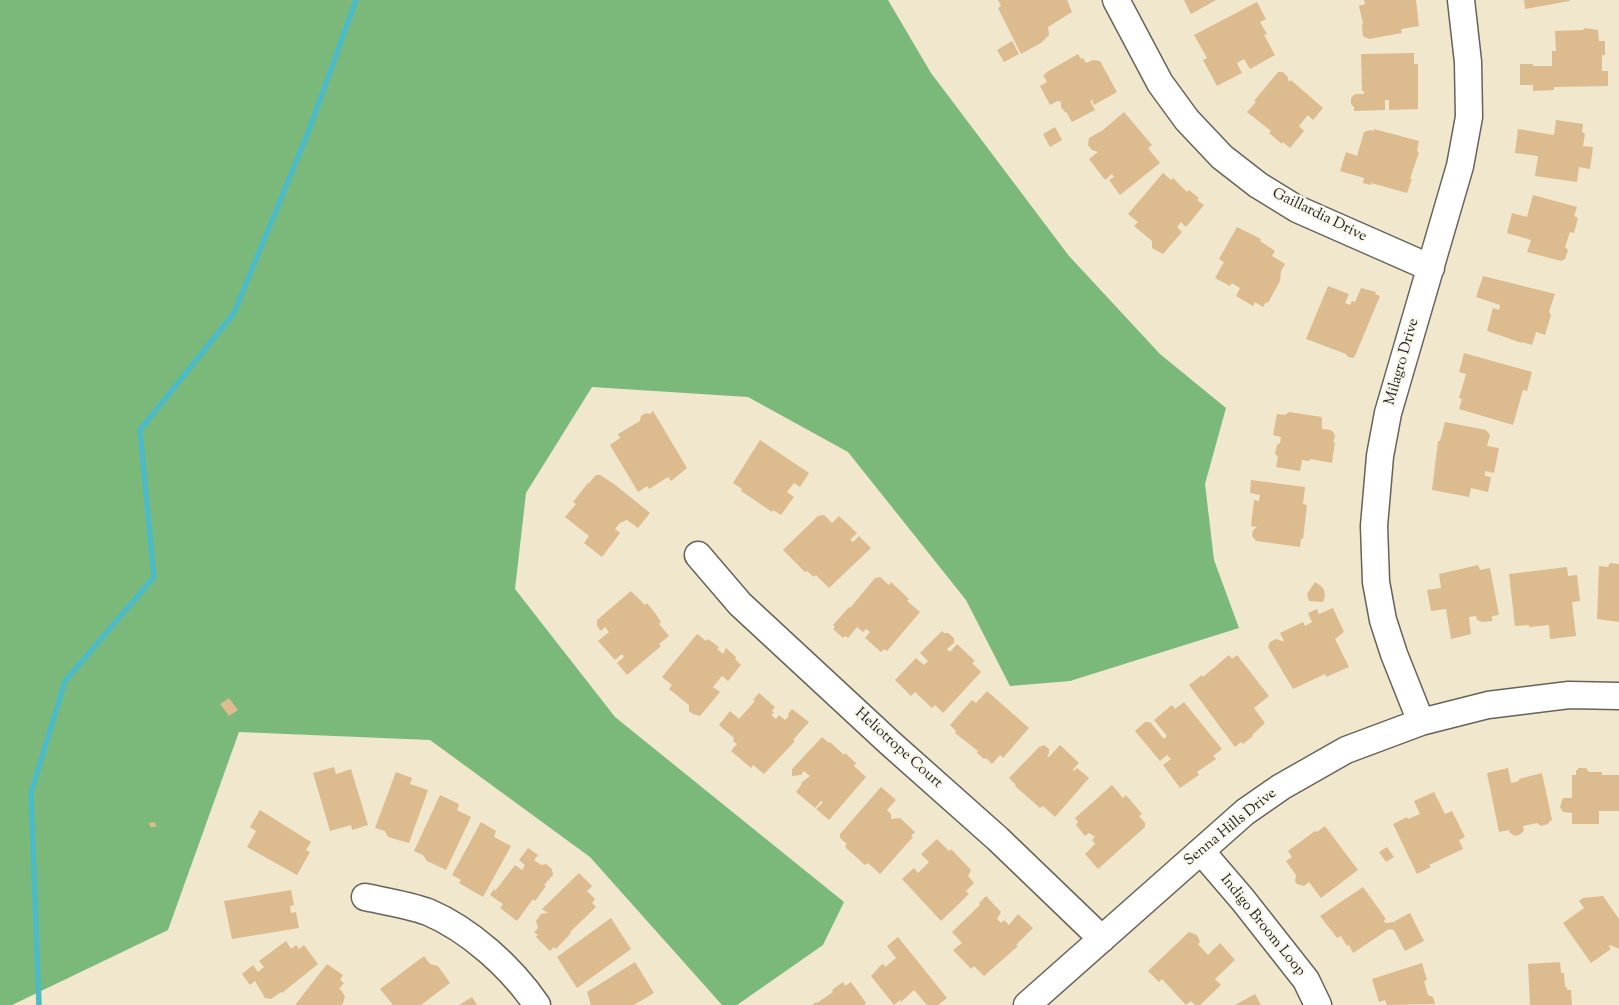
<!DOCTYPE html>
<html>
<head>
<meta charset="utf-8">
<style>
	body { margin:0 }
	canvas { display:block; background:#f0e7cc }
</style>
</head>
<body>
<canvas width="1619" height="1005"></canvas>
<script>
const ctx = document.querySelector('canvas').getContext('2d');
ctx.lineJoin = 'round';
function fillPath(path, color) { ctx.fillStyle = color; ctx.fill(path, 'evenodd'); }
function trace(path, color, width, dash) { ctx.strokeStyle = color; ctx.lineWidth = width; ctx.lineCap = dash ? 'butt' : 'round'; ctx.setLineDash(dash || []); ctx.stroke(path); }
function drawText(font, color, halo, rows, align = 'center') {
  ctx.font = font + ' "Sorts Mill Goudy",serif'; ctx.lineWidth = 4.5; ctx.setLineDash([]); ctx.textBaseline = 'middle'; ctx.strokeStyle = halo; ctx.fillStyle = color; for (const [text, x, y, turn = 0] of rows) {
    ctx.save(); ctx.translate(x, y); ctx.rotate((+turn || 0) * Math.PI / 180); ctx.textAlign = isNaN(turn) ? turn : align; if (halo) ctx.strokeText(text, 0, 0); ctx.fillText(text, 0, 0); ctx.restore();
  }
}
const forest = new Path2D(`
	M0 0H888L931 73 1069 256 1160 354 1226 408 1205 484 1214 560 1239 628 1070 681 1010 686 966 600 848 452 748 397 592 387 526 493 515 589 615 717 844 902 823 945 737 1005H722L590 857 430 740 239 732 168 930 12 1005H0Z`);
const stream = new Path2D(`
	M39 1005 31 793 65 681 154 577 140 430 234 313 309 130 356 0`);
const building = new Path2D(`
	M998 0H1067L1072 12 1048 27 1049 35 1041 43 1021 54 998 8 1001 6Z
	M1184 0H1216L1191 14Z
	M1364 0H1416L1419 26 1401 29 1402 33 1369 39 1363 36 1362 25 1363 23 1359 6 1365 4Z
	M1524 0H1569L1570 1 1525 9Z
	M1257 2 1266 19 1260 22 1267 34 1264 35 1275 55 1250 69 1244 59 1237 63 1242 73 1217 86 1203 60 1207 58 1194 35Z
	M1585 28 1598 30 1599 41H1605V55H1602V71H1608V86L1554 87V90L1533 91V85H1520V64H1533V66H1552V51H1556L1555 31 1583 30Z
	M1012 41 1019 54 1004 62 997 50Z
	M1414 53V64H1418V109L1389 110V100H1385V110L1354 111V107L1351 104V98L1355 94H1364V91H1362L1361 54Z
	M1078 54 1081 59 1083 58 1086 63 1093 60 1100 61 1117 92 1094 105 1092 100 1090 101 1095 110 1072 122 1067 113 1064 111 1061 107V101L1059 102 1058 101 1050 105 1040 86 1047 82 1043 75 1046 74 1045 73Z
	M1278 72H1283L1288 77V80L1290 82 1291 80 1323 108 1313 120 1308 115 1299 126 1304 131 1290 148 1283 142 1282 144 1269 133 1271 131 1247 112 1256 102 1254 101Z
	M1124 112 1152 145 1148 148 1160 163 1120 195 1109 180 1114 177 1112 174 1105 180 1089 159 1098 152 1092 150 1088 145 1089 138 1103 130Z
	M1556 120 1583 124 1582 132 1585 134 1583 146 1593 147 1590 169 1579 167 1577 182 1535 176 1538 156 1515 153 1518 129 1554 135Z
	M1055 127 1062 140 1050 147 1043 134Z
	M1374 129 1419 141 1417 151 1419 152 1410 179H1412L1407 193 1371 183V185L1363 183 1364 178 1340 171 1346 152 1357 156 1364 132 1370 130 1374 131Z
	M1163 173 1171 180 1173 178 1187 192 1189 190 1199 198 1197 200 1204 205 1186 227 1181 222 1177 227 1182 232 1163 254 1152 248V241L1134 226 1138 222 1128 214Z
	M1533 195 1577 207 1574 216 1578 218 1574 233 1570 232 1565 247 1568 250 1565 259 1561 261 1527 252 1531 240 1507 233 1512 213 1527 217Z
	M1237 227 1261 239 1260 241 1275 251 1272 256 1285 264 1281 271 1280 281 1268 303 1266 302 1263 307 1255 302 1253 306 1236 296 1240 288 1232 283 1230 286 1215 278 1224 262 1219 259Z
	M1483 276 1555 294 1549 312 1551 315 1545 335 1536 332 1532 345 1522 342V343L1487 331 1493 308 1499 310 1500 305 1476 297Z
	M1328 286 1349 294 1345 303 1350 305 1352 301 1355 302 1361 288 1376 292 1375 294 1380 296 1355 356 1353 358 1348 357 1346 354 1306 339Z
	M1464 353 1532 372 1527 391 1523 390 1513 425 1459 409 1462 399 1459 398 1466 374 1459 372Z
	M653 411 687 468 671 481 668 477 649 489 647 486 638 492 610 445 620 438 618 434 640 421 641 416 646 413 650 414Z
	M1289 412 1322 417V429L1331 430 1334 433 1335 437 1333 442H1335L1332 463 1310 459V461L1302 460 1300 471 1276 467 1278 457 1275 454 1277 445 1280 443 1281 437 1273 435 1277 414 1285 415Z
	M1445 422 1486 430 1490 435 1487 446 1499 448 1494 473 1485 471V476L1491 477 1488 492 1471 488 1469 497 1432 490 1438 441H1440Z
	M760 440 809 473 800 487 794 483 787 492 794 497 781 515 773 510 772 512 741 491 742 489 733 483Z
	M596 475H600L614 484 650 513 638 528 627 520 620 523 615 529 620 533 602 557 584 543 589 536 565 517 576 504 573 502 588 483H589Z
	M1251 480 1305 487 1303 504 1307 505 1303 539 1301 538 1300 547 1256 541 1252 536 1253 530 1257 527 1251 526 1254 500 1259 501 1260 495 1250 493Z
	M824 515 832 523 839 516 857 533 850 540 853 542 859 536 871 548 829 588 816 575 814 577 807 571 805 572 783 550 818 516Z
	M1610 563 1619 564V622L1597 619 1599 566 1608 567Z
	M1478 565 1480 570 1490 568 1499 615 1492 616V621L1482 622 1477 620 1476 616 1469 617 1471 634 1451 639 1446 609 1431 611 1427 590 1441 588 1439 574Z
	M1567 567 1568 576 1577 575 1580 601 1572 602 1576 636 1550 639 1549 625 1529 627V625L1515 626 1509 574Z
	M880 577 889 585 891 582 909 599 907 601 920 612 887 651 884 649 881 652 865 638 870 632 866 629 863 632 857 627 848 638 845 636 843 638 833 629 835 627 833 625 849 607 850 608 875 578Z
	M1315 582 1321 586 1324 590 1325 596 1323 602 1309 601 1307 594Z
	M631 591 645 605 647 603 655 613 661 622 659 624 669 636 659 644 661 646 627 675 617 663 624 657 622 654 615 660 598 641 609 632 605 627 601 631 597 626V620Z
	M1333 608 1344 632 1335 639 1349 667 1326 677 1325 674 1293 689 1268 647 1270 642 1276 639 1282 641H1284L1280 633 1303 622 1305 626 1312 622 1308 613 1317 609 1319 614Z
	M942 631 944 633H948L954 638V643L947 649 950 652 957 644 975 661 972 663 981 672 943 713 935 705 932 708 915 692 911 696 895 680 916 658 924 665 928 661 920 653Z
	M697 634 706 641 708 639 719 647 717 649 723 654 726 648 736 657 735 659 741 665 728 681 722 676 713 687 720 692 700 716 693 714 689 711V705L669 689 672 685 662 677Z
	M1229 655 1232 659 1237 655 1269 696 1254 708 1265 723 1252 735 1253 736 1243 744 1241 742 1235 747 1189 685 1202 675 1203 677Z
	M987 691 1029 728 1003 758 1000 755 992 764 986 758 984 759 977 753 978 751 955 733 956 731 950 725 972 700 976 703Z
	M759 693 775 707 772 711 774 713 771 715 776 719 779 715 785 720 789 716 788 714 792 709 809 722 793 740 795 741 764 774 753 765 751 768 731 751 737 744 733 741 734 738 719 725 730 711 739 719 755 701 753 700Z
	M229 698 238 710 229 716 220 704Z
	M1184 702 1222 749 1213 756 1216 759 1197 772 1199 775 1180 788 1163 765 1171 759 1167 755 1160 761 1135 731 1145 722H1150L1164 739 1167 736 1154 720 1172 705 1175 709Z
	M822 737 829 743 830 742 844 755 845 753 856 763 854 766 866 777 829 820 816 809 823 802 821 801 815 808 796 792 802 784 801 783 810 776 804 771 801 775 792 776V769Z
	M1044 745 1049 749V754L1047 756 1049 757 1060 745 1079 763 1073 769 1074 771 1077 768 1089 778 1055 817 1043 806 1040 808 1015 786 1016 785 1009 778 1039 747Z
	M334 767 336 774 351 769 368 825 352 830 351 825 330 831 313 773Z
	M1508 768 1511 783 1519 781V779L1542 773 1552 820 1550 821 1548 824 1541 826 1537 823 1523 826 1524 830 1521 834 1515 836 1510 833 1509 830 1499 832 1487 773Z
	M1578 768H1586L1589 772H1602V775H1619V811H1599V824H1572V813L1563 812 1560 807 1563 798H1572V775H1576V770H1578Z
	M396 772 412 778 410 784 428 790 409 843 388 837 385 831 375 828Z
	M1112 785 1123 798 1126 795 1142 814 1139 816 1145 823V827L1098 869 1085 854 1095 844 1092 840 1095 837 1089 833 1085 836 1076 825 1078 822 1075 818Z
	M881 787 896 800 887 810 891 814V819L900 818 915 832 911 836 913 837 880 874 868 863 865 865 847 849 845 846 847 844 840 838V834Z
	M1434 792 1445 814 1452 811 1465 837 1459 840 1463 849 1429 865 1431 867 1417 874 1393 824 1407 817 1408 819 1420 814 1414 801Z
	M440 795 459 804 457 810 471 817 446 870 427 861 423 855 414 851Z
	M260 810 311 842 306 850 310 852 297 875 247 847 256 831 250 827Z
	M155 822 156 827H150L149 823Z
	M481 822 496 831 494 837 511 846 483 897 459 883 461 880 452 875Z
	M1325 826 1358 870 1321 898 1309 882 1304 886 1297 884 1295 881 1296 875 1286 861 1292 857 1288 851 1315 831 1317 832Z
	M937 839 949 851 951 849 971 870 968 876 974 883 966 891 969 894 941 921 902 879 914 868 918 873 929 862 921 854Z
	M1387 847 1394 857 1386 862 1379 852Z
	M528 848 538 855 534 860 541 865 546 864 552 869 553 875 544 885 546 886 535 901 533 899 517 921 500 908 503 904 490 895 494 889 495 891 515 865 522 870 525 865 519 860Z
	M579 873 592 886 587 891 595 899 592 903 596 907 570 932 571 933 556 949 554 947 550 951 536 937 538 935 534 932 538 928 536 921 541 914 548 913 542 909Z
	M1363 887 1386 919 1384 920 1385 923 1395 922V921L1410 913 1424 941 1405 951 1394 930 1389 929 1353 953 1349 945 1347 946 1341 936 1337 938 1320 916Z
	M291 890 294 905 290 906 291 913 296 912 299 928 232 939 224 901Z
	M986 896 1001 912 997 919 1001 923 1004 920 1009 925 1018 914 1033 928 1016 945 1018 946 984 976 974 966 971 969 953 950 962 943 952 932 980 905 979 903Z
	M1603 896 1619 919V949L1610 945 1609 947 1611 949 1591 963 1563 923 1584 908 1579 901 1583 898Z
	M611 918 631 949 577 988 557 957Z
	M1189 932 1197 935 1200 942 1198 944 1208 955 1220 943 1235 960 1215 979 1221 985 1200 1005H1195L1191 1001 1186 1005 1162 979 1159 982 1148 971Z
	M898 937 947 998 938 1005H927L914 990 901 1002 900 1000 894 1005 871 976 881 965 884 964 885 967 896 958 887 946Z
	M286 941 291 949 296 945 299 949 304 945 318 964 282 993 281 992 271 999 265 998 255 981 250 985 242 974 253 965 258 972 264 967 259 961Z
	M424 956 430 964 438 966 450 983 421 1005H393L380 989Z
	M635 962 654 993 634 1005H591L587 992Z
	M1560 962 1561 973H1564L1565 987H1567V990H1571L1572 1005H1530L1528 964Z
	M1422 963 1427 980 1424 981 1428 995 1433 997 1435 1004 1387 1005 1385 1000 1379 1002 1372 979Z
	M327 964 343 975 340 980 344 983 339 989 342 991 345 997 343 1003 341 1005H295Z
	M843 982 845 986 851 982 866 1003 864 1005H812L816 1002 817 1003 833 992 832 990Z
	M1255 994 1261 1005H1235Z
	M472 997 477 1005H459Z`);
const minor = new Path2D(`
	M1116 0 1160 83 1187 120 1222 157 1258 185 1297 209 1431 268
	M698 555 740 604 890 743 998 839 1102 939
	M1421 722 1394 654 1383 620 1376 582 1374 526 1380 456 1388 413 1460 166 1469 117 1468 62 1461 0
	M1201 851 1243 900 1306 980 1318 1005
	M365 897C384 901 409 905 428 912 470 930 511 967 537 1005
	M1027 1005 1245 812 1281 787 1346 750 1421 722 1488 705 1569 695 1619 696`);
const streetNames = [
	["Gaillardia Drive",1319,216,26],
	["Milagro Drive",1403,362,-74],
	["Heliotrope Court",898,749,42],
	["Senna Hills Drive",1231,828,-39],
	["Indigo Broom Loop",1262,926,51]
];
fillPath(forest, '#7bb97a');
trace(stream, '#4dbbc6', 5.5);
fillPath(building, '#dcbb8f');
trace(minor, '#66635a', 29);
trace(minor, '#fff', 26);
drawText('15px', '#1c1c1c', '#fbf7ec', streetNames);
</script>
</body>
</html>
